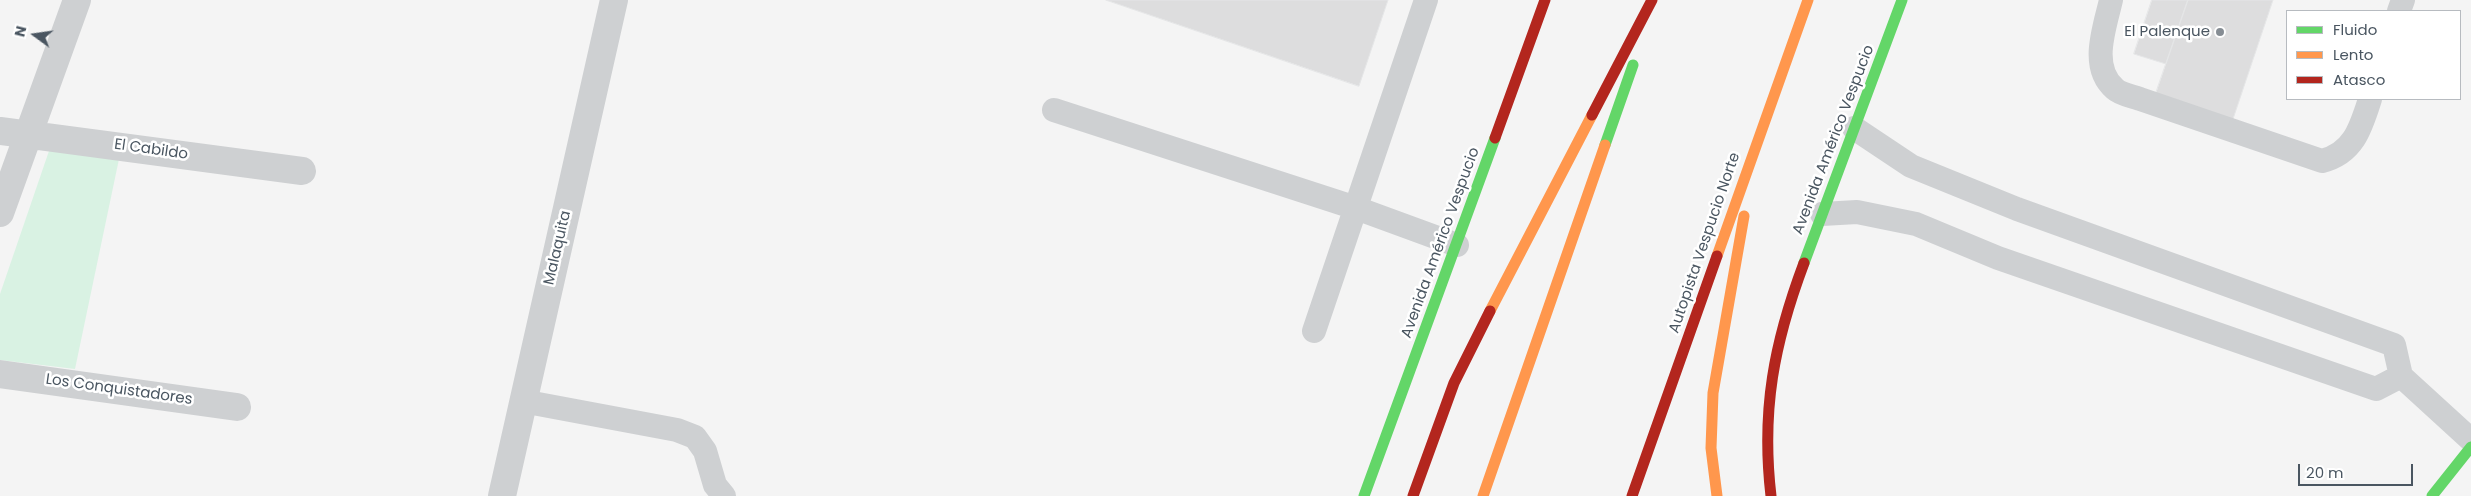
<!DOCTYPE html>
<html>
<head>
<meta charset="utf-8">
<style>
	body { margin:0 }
	#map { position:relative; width:2471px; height:496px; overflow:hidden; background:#f4f4f4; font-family:Poppins,sans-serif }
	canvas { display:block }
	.legend { position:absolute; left:2286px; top:10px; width:175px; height:90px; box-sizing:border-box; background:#fff; border:1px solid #b7bbc0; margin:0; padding:6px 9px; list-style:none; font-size:15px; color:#4a5661 }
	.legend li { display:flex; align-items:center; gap:10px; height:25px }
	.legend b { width:25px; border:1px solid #b7bbc0 }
	.north { position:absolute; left:10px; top:10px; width:50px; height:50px; -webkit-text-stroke:4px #fff; paint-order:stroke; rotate:284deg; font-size:14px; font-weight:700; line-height:20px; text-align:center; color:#4a5661 }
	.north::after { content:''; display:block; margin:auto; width:18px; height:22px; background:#4a5661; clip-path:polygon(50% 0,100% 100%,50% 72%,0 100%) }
	.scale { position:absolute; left:2298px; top:464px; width:115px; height:22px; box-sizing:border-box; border:2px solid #4a5661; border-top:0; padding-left:6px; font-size:15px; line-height:18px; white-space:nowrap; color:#4a5661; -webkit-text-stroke:4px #fff; paint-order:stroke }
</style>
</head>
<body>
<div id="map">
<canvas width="2471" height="496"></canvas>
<ul class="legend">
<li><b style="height:6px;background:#63d668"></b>Fluido</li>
<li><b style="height:6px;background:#ff974d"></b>Lento</li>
<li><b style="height:6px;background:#b3261e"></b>Atasco</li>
</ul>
<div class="north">N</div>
<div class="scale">20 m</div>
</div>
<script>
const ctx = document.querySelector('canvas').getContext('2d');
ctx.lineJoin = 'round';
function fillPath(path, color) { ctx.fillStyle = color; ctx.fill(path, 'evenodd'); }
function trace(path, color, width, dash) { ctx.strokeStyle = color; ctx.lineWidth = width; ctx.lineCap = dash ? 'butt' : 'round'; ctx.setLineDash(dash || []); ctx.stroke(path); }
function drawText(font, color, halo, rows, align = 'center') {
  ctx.font = font + ' Poppins,sans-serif'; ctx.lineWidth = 5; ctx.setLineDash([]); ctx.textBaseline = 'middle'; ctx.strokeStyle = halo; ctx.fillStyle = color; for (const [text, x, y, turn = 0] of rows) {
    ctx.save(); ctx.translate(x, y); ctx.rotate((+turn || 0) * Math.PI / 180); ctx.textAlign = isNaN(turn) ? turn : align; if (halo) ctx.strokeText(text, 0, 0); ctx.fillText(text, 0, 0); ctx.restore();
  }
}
const green = new Path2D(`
	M50 148 119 159 75 369 0 360V294Z`);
const building = new Path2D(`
	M1106 0H1388L1359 86Z
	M2152 0H2188L2166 64 2134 54Z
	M2188 0H2273L2232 122 2155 96Z`);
const lane = new Path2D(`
	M2111 0C2105 27 2089 67 2115 89 2120 94 2132 96 2140 99L2322 161C2354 153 2361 127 2370 99
	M2399 11 2403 0
	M1054 110 1356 208 1457 245
	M1854 128 1911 166 2017 209 2394 345 2401 376 2471 440
	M1822 214 1857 212 1916 224 1998 258 2376 389 2401 376
	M1314 331 1426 0
	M522 401 677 430 695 437 705 451 715 485 724 496`);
const street = new Path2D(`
	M0 131 302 171
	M0 213 77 0
	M0 374 237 407
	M502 496 614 0`);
const fast = new Path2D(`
	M1605 145 1633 65
	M1804 263 1902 0
	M1364 496 1495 138
	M2432 496 2471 447`);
const slow = new Path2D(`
	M1717 256 1808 0
	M1490 311 1592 115
	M1483 496 1605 145
	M1717 496 1711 448 1713 393 1744 216`);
const jam = new Path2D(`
	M1592 115 1652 0
	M1495 138 1545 0
	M1413 496 1454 383 1490 311
	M1632 496 1717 256
	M1771 496C1761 410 1774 343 1804 263`);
const markers = [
	[2220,32,5,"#868d94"]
];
const poiNames = [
	["El Palenque",2210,32]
];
const streetNames = [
	["Avenida Américo Vespucio",1834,140,-69],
	["El Cabildo",151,150,8],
	["Avenida Américo Vespucio",1441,243,-70],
	["Autopista Vespucio Norte",1705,243,-71],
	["Malaquita",558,248,-77],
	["Los Conquistadores",119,390,8]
];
fillPath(green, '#d9f2e3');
fillPath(building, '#ddddde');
trace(building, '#e5e6e7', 1);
trace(lane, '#ced0d2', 24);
trace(street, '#ced0d2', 28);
trace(fast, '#63d668', 11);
trace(slow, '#ff974d', 11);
trace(jam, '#b3261e', 11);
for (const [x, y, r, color] of markers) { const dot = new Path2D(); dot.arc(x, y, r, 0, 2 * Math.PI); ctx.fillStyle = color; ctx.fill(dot); trace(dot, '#fff', 2); }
drawText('15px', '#4a5661', '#fff', poiNames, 'right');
drawText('15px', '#4a5661', '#fff', streetNames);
</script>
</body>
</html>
